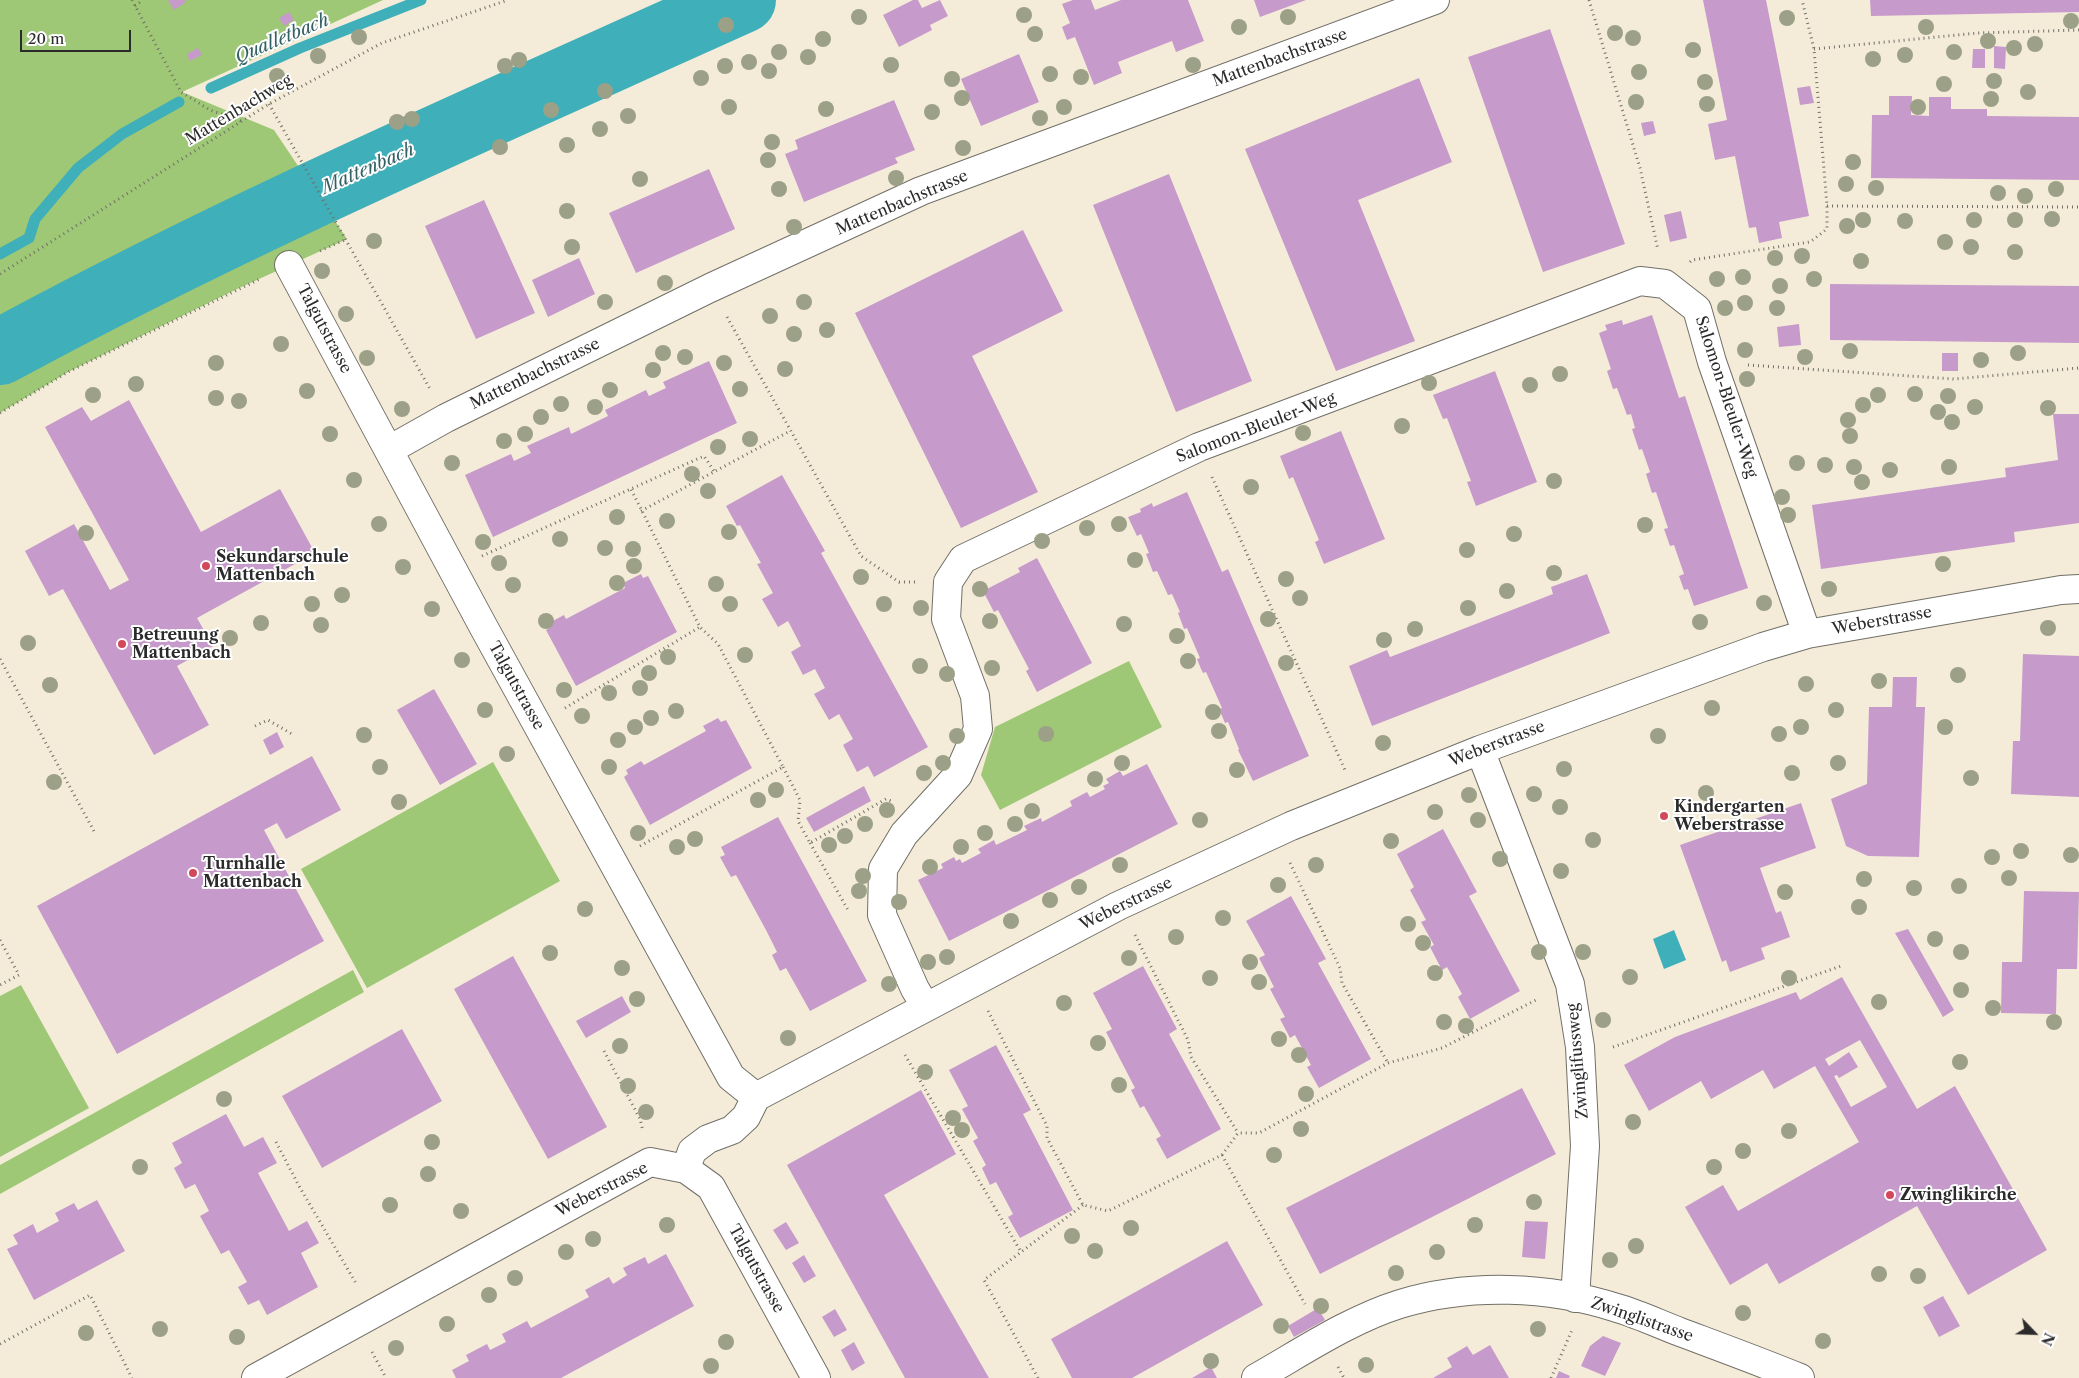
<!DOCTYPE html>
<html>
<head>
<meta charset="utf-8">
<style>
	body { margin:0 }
	#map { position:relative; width:2079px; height:1378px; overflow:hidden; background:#f4ecd8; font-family:"Libre Caslon Text",serif }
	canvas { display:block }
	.north { position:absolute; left:2009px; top:1308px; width:50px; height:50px; -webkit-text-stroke:4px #fff; paint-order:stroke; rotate:114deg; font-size:14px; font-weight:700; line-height:20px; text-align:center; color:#2b2b2b }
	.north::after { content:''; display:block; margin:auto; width:18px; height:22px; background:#2b2b2b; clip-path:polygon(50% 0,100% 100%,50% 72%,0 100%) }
	.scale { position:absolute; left:20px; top:30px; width:111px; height:22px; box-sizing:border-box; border:2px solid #2b2b2b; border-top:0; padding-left:6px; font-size:15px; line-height:18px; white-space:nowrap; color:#2b2b2b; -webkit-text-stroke:4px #fff; paint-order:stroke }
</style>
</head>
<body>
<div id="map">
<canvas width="2079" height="1378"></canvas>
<div class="north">N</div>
<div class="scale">20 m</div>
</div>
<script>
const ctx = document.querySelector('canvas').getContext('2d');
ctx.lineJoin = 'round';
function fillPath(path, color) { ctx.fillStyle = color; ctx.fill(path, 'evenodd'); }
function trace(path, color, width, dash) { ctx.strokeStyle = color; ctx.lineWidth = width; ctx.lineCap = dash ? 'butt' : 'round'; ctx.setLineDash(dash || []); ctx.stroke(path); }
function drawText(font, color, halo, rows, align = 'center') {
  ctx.font = font + ' "Libre Caslon Text",serif'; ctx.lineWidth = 4; ctx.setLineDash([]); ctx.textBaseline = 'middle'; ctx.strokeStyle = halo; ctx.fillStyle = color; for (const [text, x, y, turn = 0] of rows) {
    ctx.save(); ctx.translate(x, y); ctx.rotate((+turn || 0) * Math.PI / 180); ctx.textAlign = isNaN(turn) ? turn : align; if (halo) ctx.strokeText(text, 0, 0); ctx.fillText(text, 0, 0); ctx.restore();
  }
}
const green = new Path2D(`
	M0 0H383L182 92 274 130 347 239 237 289 68 372 0 413Z
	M1129 661 1162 727 1000 810 981 775 995 727Z
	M493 762 560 881 367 988 301 869Z
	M353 970 364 992 0 1194V1165Z
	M21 985 89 1108 0 1157V996Z`);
const water = new Path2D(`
	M1674 930 1686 960 1664 969 1653 939Z`);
const stream = new Path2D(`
	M211 88 300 48 421 0
	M0 254 29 238 35 219 78 168 122 134 179 102
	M128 278 135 282`);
const river = new Path2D(`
	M0 352C241 221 493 113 743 0`);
const building = new Path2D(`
	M168 0H184L186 2 174 10Z
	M913 0H918L922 8 940 0 948 16 930 25 932 30 899 47 883 15Z
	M1073 0H1091L1095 10 1121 0H1188L1204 41 1176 52 1172 41 1118 62 1122 73 1094 85 1075 37 1067 40 1062 27 1070 23 1062 4Z
	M1254 0H1306L1260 17Z
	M1703 0H1766L1809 216 1779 222 1782 238 1759 243 1756 227 1749 228 1735 156 1715 160 1708 124 1727 120Z
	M1870 0H2079V12L1871 16Z
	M289 12 294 20 284 26 279 18Z
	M1550 29 1625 244 1543 272 1468 57Z
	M1994 46 2006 47 2005 69 1994 68Z
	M198 48 202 55 190 61 187 54Z
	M1973 49H1985V68H1972Z
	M1019 54 1039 102 981 126 961 79Z
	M1419 78 1452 162 1358 200 1415 341 1336 371 1245 149Z
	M1810 86 1814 103 1800 105 1797 88Z
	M1889 96H1912L1911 115 1929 116V97H1951V109H1987V116L2079 117V180L1871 178 1872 115H1889Z
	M894 100 915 150 895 158 898 163 804 202 785 154 798 149 795 140Z
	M1653 121 1656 133 1644 136 1641 123Z
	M709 169 735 229 636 273 609 213Z
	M1169 174 1252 381 1176 412 1093 205Z
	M484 200 535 313 476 339 425 226Z
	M1681 211 1687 238 1670 242 1664 215Z
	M1023 230 1063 311 972 356 1038 492 961 528 855 313Z
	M579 258 595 294 548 317 532 280Z
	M1830 284 2079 286V343L1830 340Z
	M1652 315 1679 398 1685 396 1748 588 1694 606 1688 589 1684 590 1679 576 1684 574 1674 545 1670 546 1664 529 1668 528 1656 492 1652 493 1646 474 1650 472 1642 449 1639 450 1632 429 1635 428 1631 414 1627 415 1617 388 1613 389 1607 371 1611 369 1599 333 1607 330 1605 325 1622 320 1623 325Z
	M1799 324 1801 345 1779 347 1777 327Z
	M1942 353H1958V371H1942Z
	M709 361 737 423 493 537 465 475 511 454 514 461 531 453 527 446 569 427 571 434 608 416 605 410 646 390 649 396 666 388 663 382Z
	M1495 371 1537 482 1476 506 1467 482 1471 481 1447 418 1443 419 1433 395Z
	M129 400 201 532 280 489 315 553 197 618 213 646 177 666 209 725 154 755 63 589 49 596 25 551 74 524 110 590 129 580 45 427 82 407 91 421Z
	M2053 414H2079V523L2014 532 2015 542 1821 569 1812 505 2006 477 2005 468 2058 460Z
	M1341 431 1385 539 1324 564 1315 542 1319 540 1293 477 1289 479 1280 456Z
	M782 475 825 551 821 553 928 747 874 777 868 766 857 772 843 745 853 739 839 714 829 720 814 694 825 688 815 669 803 675 791 652 801 646 788 621 778 627 762 599 773 593 757 564 761 563 740 525 737 526 726 506Z
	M1187 492 1222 572 1228 569 1309 756 1253 781 1238 750 1239 749 1228 722 1225 723 1219 709 1222 708 1206 672 1203 673 1201 669 1197 659 1200 658 1187 628 1184 629 1178 613 1180 612 1172 594 1168 595 1157 571 1153 572 1146 554 1149 553 1141 534 1137 536 1128 517 1141 512 1140 509 1152 503 1153 507Z
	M1037 558 1092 663 1037 692 1026 671 1029 669 998 610 994 612 983 591 1020 572 1018 568Z
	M641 574 643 578 648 576 677 632 576 686 546 630 551 627 549 623 564 615 566 619 625 588 623 583Z
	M1587 574 1610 633 1372 726 1349 666 1387 650 1390 657 1432 641 1553 594 1551 587Z
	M2023 654 2079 656V797L2011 794 2013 741H2020Z
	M1893 677H1917L1916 707H1925L1919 857 1868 856 1846 846 1831 799 1867 784 1869 707H1892Z
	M434 689 477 764 440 785 397 710Z
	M718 718 721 722 726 720 752 768 650 825 624 777 628 774 626 770 641 761 644 765 706 731 703 726Z
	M277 732 284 747 270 755 263 740Z
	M312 756 341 810 286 839 277 823 264 830 324 941 117 1054 37 906Z
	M1147 764 1178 824 949 941 918 880 943 868 941 864 954 857 956 861 960 859 962 863 981 853 978 849 994 840 996 845 1027 830 1024 826 1041 818 1042 822 1072 806 1070 801 1087 792 1090 797 1105 789 1103 786 1109 783 1106 779 1120 771 1123 776Z
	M864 786 871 801 814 832 806 818Z
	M1801 803 1816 848 1760 868 1776 913 1781 911 1790 937 1761 948 1765 959 1730 972 1726 960 1722 962 1680 845Z
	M778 817 867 981 810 1011 786 968 780 971 772 955 777 952 766 930 736 875 731 877 720 857 725 855 721 847Z
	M1443 829 1477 892 1469 896 1520 991 1470 1019 1458 997 1462 994 1447 967 1442 970 1430 947 1434 945 1421 922 1426 920 1410 890 1414 887 1397 854Z
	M2024 891 2079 892 2077 969H2057L2056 1014 2001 1013 2002 962H2022Z
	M1291 896 1326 959 1318 963 1371 1059 1319 1088 1307 1067 1311 1065 1295 1035 1290 1038 1280 1019 1285 1017 1270 989 1274 987 1259 958 1265 955 1246 921Z
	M1908 929 1954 1010 1943 1017 1895 933Z
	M513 956 607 1127 548 1159 454 989Z
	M1143 966 1177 1029 1169 1034 1221 1129 1167 1159 1156 1139 1161 1136 1144 1106 1140 1108 1131 1090 1135 1088 1106 1032 1112 1029 1093 993Z
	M1842 977 1917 1109 1955 1086 2047 1250 1968 1295 1917 1206 1779 1284 1767 1263 1730 1285 1685 1207 1723 1185 1738 1211 1859 1142 1815 1066 1774 1089 1763 1070 1711 1099 1701 1081 1649 1111 1624 1065 1675 1037 1796 992 1800 1000ZM1860 1040 1887 1087 1851 1107 1834 1076 1837 1075 1839 1078 1858 1067 1849 1052 1829 1066 1825 1059Z
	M622 996 631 1012 586 1038 576 1021Z
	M402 1029 442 1101 322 1168 282 1096Z
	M996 1045 1031 1110 1023 1114 1073 1210 1020 1238 1008 1217 1013 1214 996 1182 990 1185 982 1168 986 1165 973 1141 978 1138 962 1109 968 1106 949 1070Z
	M1522 1088 1556 1154 1320 1274 1286 1208Z
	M921 1090 956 1154 884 1195 989 1378H905L787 1165Z
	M226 1114 244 1147 263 1137 277 1163 258 1173 289 1231 307 1221 319 1243 301 1253 318 1287 267 1315 259 1300 248 1305 238 1287 247 1282 229 1250 221 1254 200 1216 209 1211 195 1184 185 1189 174 1168 182 1163 172 1143Z
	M97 1200 125 1251 34 1300 7 1249 18 1244 13 1235 33 1224 37 1233 59 1221 55 1213 74 1203 78 1210Z
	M1525 1221 1548 1222 1545 1259 1522 1257Z
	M786 1222 799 1243 786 1250 773 1230Z
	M1227 1241 1263 1305 1132 1378H1072L1051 1339Z
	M666 1254 694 1306 561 1378H456L452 1370 469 1361 466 1355 487 1344 490 1350 506 1342 502 1334 527 1321 531 1328 589 1297 585 1290 609 1277 613 1284 627 1275 623 1268 645 1257 648 1264Z
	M804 1255 816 1276 804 1283 792 1263Z
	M1943 1296 1960 1326 1939 1337 1923 1307Z
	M1318 1308 1325 1320 1294 1337 1288 1326Z
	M835 1309 847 1330 834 1337 822 1317Z
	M1603 1336 1621 1343 1605 1376 1581 1366 1590 1346Z
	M854 1342 865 1363 852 1371 841 1350Z
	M1490 1345 1509 1378H1433L1452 1367 1447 1358 1467 1346 1473 1355Z
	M1211 1367 1217 1378H1192Z
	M1559 1371 1570 1376 1569 1378H1556Z`);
const path = new Path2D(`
	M132 0 181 92 210 110 241 121
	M1589 0 1640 168 1658 250
	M135 6 143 0
	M1814 49 1978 33 2079 30
	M269 104 430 389
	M1827 206 2079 207
	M320 251 347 239
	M1690 262 1692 260 1810 242 1827 229V206L1814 49 1802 0
	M0 274 269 104 382 43 508 0
	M727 317 861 556 899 582H915
	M1748 365 1954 379 2079 368
	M0 413 68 372 260 279
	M1212 477 1345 770
	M641 511 790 431
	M482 556 704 456 714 471
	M0 659 95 833
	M565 708 700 627 631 489
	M255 726 268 720 292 734
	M783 767 800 800 798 821 810 843 886 799 891 801
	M810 843 848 910
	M640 846 783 767 718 644 700 627
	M1290 863 1340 968 1342 983 1388 1063
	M1135 935 1188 1040 1191 1057 1238 1133
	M0 940 19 975 0 985
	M988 1011 1047 1126V1138L1083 1205 1108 1211 1222 1155 1238 1133H1259L1388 1063 1442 1048 1538 999
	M1613 1047 1841 966
	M604 1051 640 1119 643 1131
	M905 1055 1021 1252
	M276 1142 299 1186 357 1285
	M1222 1155 1305 1304
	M0 1344 90 1295 132 1378
	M372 1352 386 1378
	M1338 1367 1344 1378
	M1038 1378 984 1280 1083 1205
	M1551 1378 1572 1330`);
const minor = new Path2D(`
	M289 265 483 626 731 1077 756 1097
	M389 450 446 418 710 288 921 191 1435 0
	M1480 750 1570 984 1580 1047 1585 1146 1575 1298
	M926 1007 915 989 882 915 883 869 904 834 958 775 978 729 975 696 946 619 948 582 963 559 1199 447 1640 281 1665 284 1697 309 1712 362 1807 634
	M686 1169 692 1151 708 1139 732 1130 746 1117 756 1097 1118 906 1291 826 1480 750 1763 647 1807 634 2061 590 2079 589
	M256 1378 650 1162 686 1169 711 1187 816 1378
	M1256 1378C1302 1352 1349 1320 1400 1304 1469 1283 1549 1286 1617 1308 1638 1314 1659 1324 1680 1332 1720 1347 1761 1362 1800 1378`);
const trees = [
	[1024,15],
	[859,17],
	[1288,17],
	[1787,18],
	[2071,21],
	[726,25],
	[1239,27],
	[1926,27],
	[1615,33],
	[1035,34],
	[359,37],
	[1633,38],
	[823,39],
	[1988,41],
	[2035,44],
	[2014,48],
	[1693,50],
	[779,52],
	[1954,52],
	[1905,55],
	[318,56],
	[808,57],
	[1873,59],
	[519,60],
	[749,62],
	[891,65],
	[1193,65],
	[505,66],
	[725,66],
	[769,71],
	[1639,72],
	[1050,74],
	[277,76],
	[1081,77],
	[701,78],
	[952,79],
	[1994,81],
	[1705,82],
	[1944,84],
	[605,91],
	[2028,92],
	[962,98],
	[1991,99],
	[1636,102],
	[1707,104],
	[729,107],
	[1064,107],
	[1918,107],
	[826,109],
	[551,110],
	[932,112],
	[628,116],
	[1040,118],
	[412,119],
	[397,122],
	[600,129],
	[772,142],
	[567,145],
	[500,147],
	[963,148],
	[768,160],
	[1853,162],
	[896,178],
	[640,179],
	[1846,184],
	[1876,188],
	[779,189],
	[2056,189],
	[1998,193],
	[2025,196],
	[567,211],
	[2052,219],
	[1863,220],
	[1974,220],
	[2015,220],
	[1905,221],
	[1847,226],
	[794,227],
	[374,241],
	[1945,242],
	[572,247],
	[1971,247],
	[2015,252],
	[1802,256],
	[1775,258],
	[1861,261],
	[322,271],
	[1743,277],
	[1717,279],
	[1814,279],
	[665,283],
	[1780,286],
	[605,302],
	[804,302],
	[1745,303],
	[1725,308],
	[1777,308],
	[346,314],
	[770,316],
	[827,330],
	[794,334],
	[281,344],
	[1745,350],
	[1850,351],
	[663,353],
	[2018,353],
	[685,357],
	[1805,357],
	[367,358],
	[1981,360],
	[216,363],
	[724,363],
	[785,369],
	[653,370],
	[1560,374],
	[1747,379],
	[1429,383],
	[136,384],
	[1530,385],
	[740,389],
	[610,390],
	[307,391],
	[1915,394],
	[93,395],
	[1878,395],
	[1948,396],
	[216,398],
	[239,401],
	[561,404],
	[1863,405],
	[595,407],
	[1975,407],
	[2048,408],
	[402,409],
	[1938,412],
	[541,417],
	[1848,420],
	[1952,422],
	[1402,426],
	[1303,433],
	[330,434],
	[525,434],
	[1850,436],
	[750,439],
	[504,441],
	[718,447],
	[452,463],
	[1797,463],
	[1825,465],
	[1854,467],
	[1949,467],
	[1890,470],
	[692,474],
	[354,480],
	[1554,481],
	[1862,482],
	[1251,487],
	[708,491],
	[1782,497],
	[1788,515],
	[617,517],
	[667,521],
	[379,524],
	[1119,524],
	[1645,525],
	[1087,528],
	[729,532],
	[86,533],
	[1514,534],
	[560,539],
	[1042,541],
	[483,542],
	[605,548],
	[633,549],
	[1467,550],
	[1135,560],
	[499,563],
	[1943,564],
	[634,566],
	[403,567],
	[1554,573],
	[861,577],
	[1286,579],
	[617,583],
	[716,584],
	[513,585],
	[980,589],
	[1829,589],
	[1507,591],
	[342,595],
	[1300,598],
	[1764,603],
	[312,604],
	[730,604],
	[884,604],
	[921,608],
	[1468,608],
	[432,609],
	[1268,619],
	[546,621],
	[990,621],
	[1700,622],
	[261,623],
	[1124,624],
	[321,625],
	[2048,628],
	[1415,629],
	[1177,636],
	[230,638],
	[1384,640],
	[28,643],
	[745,655],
	[668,657],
	[462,660],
	[1188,661],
	[1286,663],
	[920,666],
	[992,668],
	[649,673],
	[947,674],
	[1958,675],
	[1879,681],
	[1806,684],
	[50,685],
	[640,688],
	[564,690],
	[609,693],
	[1712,708],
	[485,710],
	[1836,710],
	[676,711],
	[1213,712],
	[582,716],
	[651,718],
	[635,727],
	[1801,727],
	[1945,727],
	[1219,731],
	[1046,734],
	[1779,734],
	[364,735],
	[957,736],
	[1658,736],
	[618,740],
	[1383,743],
	[507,754],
	[943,763],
	[1122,763],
	[1838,763],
	[380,767],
	[609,767],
	[1564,769],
	[1237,770],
	[924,773],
	[1792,773],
	[1971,778],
	[1095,779],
	[54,782],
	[776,790],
	[1706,793],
	[1534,794],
	[1469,795],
	[758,800],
	[399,802],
	[1560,807],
	[887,810],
	[1032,811],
	[1435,812],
	[1200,820],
	[1478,820],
	[865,824],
	[1015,824],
	[638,833],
	[985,833],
	[845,836],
	[695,839],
	[1593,840],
	[1391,841],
	[829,845],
	[677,847],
	[961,847],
	[2021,851],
	[2071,855],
	[1992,857],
	[1500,859],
	[1120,865],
	[1316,865],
	[930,867],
	[1561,871],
	[863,876],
	[2009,878],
	[1864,879],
	[1278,885],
	[1959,886],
	[1079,887],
	[1914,888],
	[859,891],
	[1785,892],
	[1050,900],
	[899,902],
	[1859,907],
	[585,909],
	[1223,918],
	[1011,921],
	[1408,924],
	[1176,937],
	[1935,939],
	[1423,943],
	[1539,952],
	[1583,952],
	[1961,952],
	[550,953],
	[947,957],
	[1129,958],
	[928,962],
	[1250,962],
	[622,968],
	[1435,973],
	[1630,977],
	[1210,978],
	[1789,978],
	[1259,982],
	[889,984],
	[1961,990],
	[637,999],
	[1879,1002],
	[1064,1003],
	[1993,1008],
	[1603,1020],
	[1444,1022],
	[2054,1022],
	[1466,1026],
	[788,1038],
	[1279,1039],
	[1098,1043],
	[620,1046],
	[1299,1055],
	[1960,1062],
	[925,1072],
	[1119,1085],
	[628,1086],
	[1306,1094],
	[224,1099],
	[646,1112],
	[953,1118],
	[1633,1122],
	[1301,1129],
	[962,1130],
	[1789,1131],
	[432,1142],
	[1743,1151],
	[1274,1155],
	[140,1167],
	[1714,1167],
	[428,1174],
	[1534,1202],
	[390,1205],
	[461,1211],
	[667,1225],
	[1475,1225],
	[1131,1228],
	[1072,1236],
	[593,1239],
	[1636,1246],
	[1095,1251],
	[566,1252],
	[1437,1252],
	[1610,1260],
	[1396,1273],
	[1879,1274],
	[1918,1276],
	[515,1278],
	[489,1295],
	[1321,1306],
	[1743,1313],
	[447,1324],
	[1281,1326],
	[160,1329],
	[1538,1329],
	[86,1333],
	[237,1337],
	[1823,1341],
	[726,1342],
	[396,1348],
	[1211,1361],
	[1366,1365],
	[711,1366]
];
const markers = [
	[206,566,5,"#d1495b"],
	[122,644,5,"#d1495b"],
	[1664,816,5,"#d1495b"],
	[193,873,5,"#d1495b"],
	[1890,1195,5,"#d1495b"]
];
const streetNames = [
	["Mattenbachstrasse",1280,58,-20],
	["Mattenbachweg",239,110,-31],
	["Mattenbachstrasse",902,203,-23],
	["Talgutstrasse",324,329,62],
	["Mattenbachstrasse",535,374,-26],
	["Salomon-Bleuler-Weg",1726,397,72],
	["Salomon-Bleuler-Weg",1256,428,-21],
	["Weberstrasse",1882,621,-10],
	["Talgutstrasse",516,686,61],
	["Weberstrasse",1497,744,-21],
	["Weberstrasse",1126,904,-26],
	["Zwinglifussweg",1578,1061,-95],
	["Weberstrasse",602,1190,-27],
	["Talgutstrasse",756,1269,61],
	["Zwinglistrasse",1642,1320,19]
];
const poiNames = [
	["Sekundarschule",216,557],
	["Mattenbach",216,575],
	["Betreuung",132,635],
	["Mattenbach",132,653],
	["Kindergarten",1674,807],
	["Weberstrasse",1674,825],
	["Turnhalle",203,864],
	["Mattenbach",203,882],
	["Zwinglikirche",1900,1195]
];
const waterNames = [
	["Qualletbach",282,39,-23],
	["Mattenbach",368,169,-24]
];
fillPath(green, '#9ec875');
fillPath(water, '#3fafba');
trace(stream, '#3fafba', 11);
trace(river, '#3fafba', 66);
fillPath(building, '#c69acb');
trace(minor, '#716f68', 30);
trace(path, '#716f68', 3, [1, 4]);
trace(minor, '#fff', 28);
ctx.fillStyle = '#9ba087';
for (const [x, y] of trees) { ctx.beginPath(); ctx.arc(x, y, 8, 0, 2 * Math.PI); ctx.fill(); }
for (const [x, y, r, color] of markers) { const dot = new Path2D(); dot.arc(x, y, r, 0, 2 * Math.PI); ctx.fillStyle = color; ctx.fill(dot); trace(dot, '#fff', 2); }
drawText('16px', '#2b2b2b', '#fff', streetNames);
drawText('bold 16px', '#2b2b2b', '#fff', poiNames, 'left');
drawText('italic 18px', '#336064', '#fff', waterNames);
</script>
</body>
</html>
